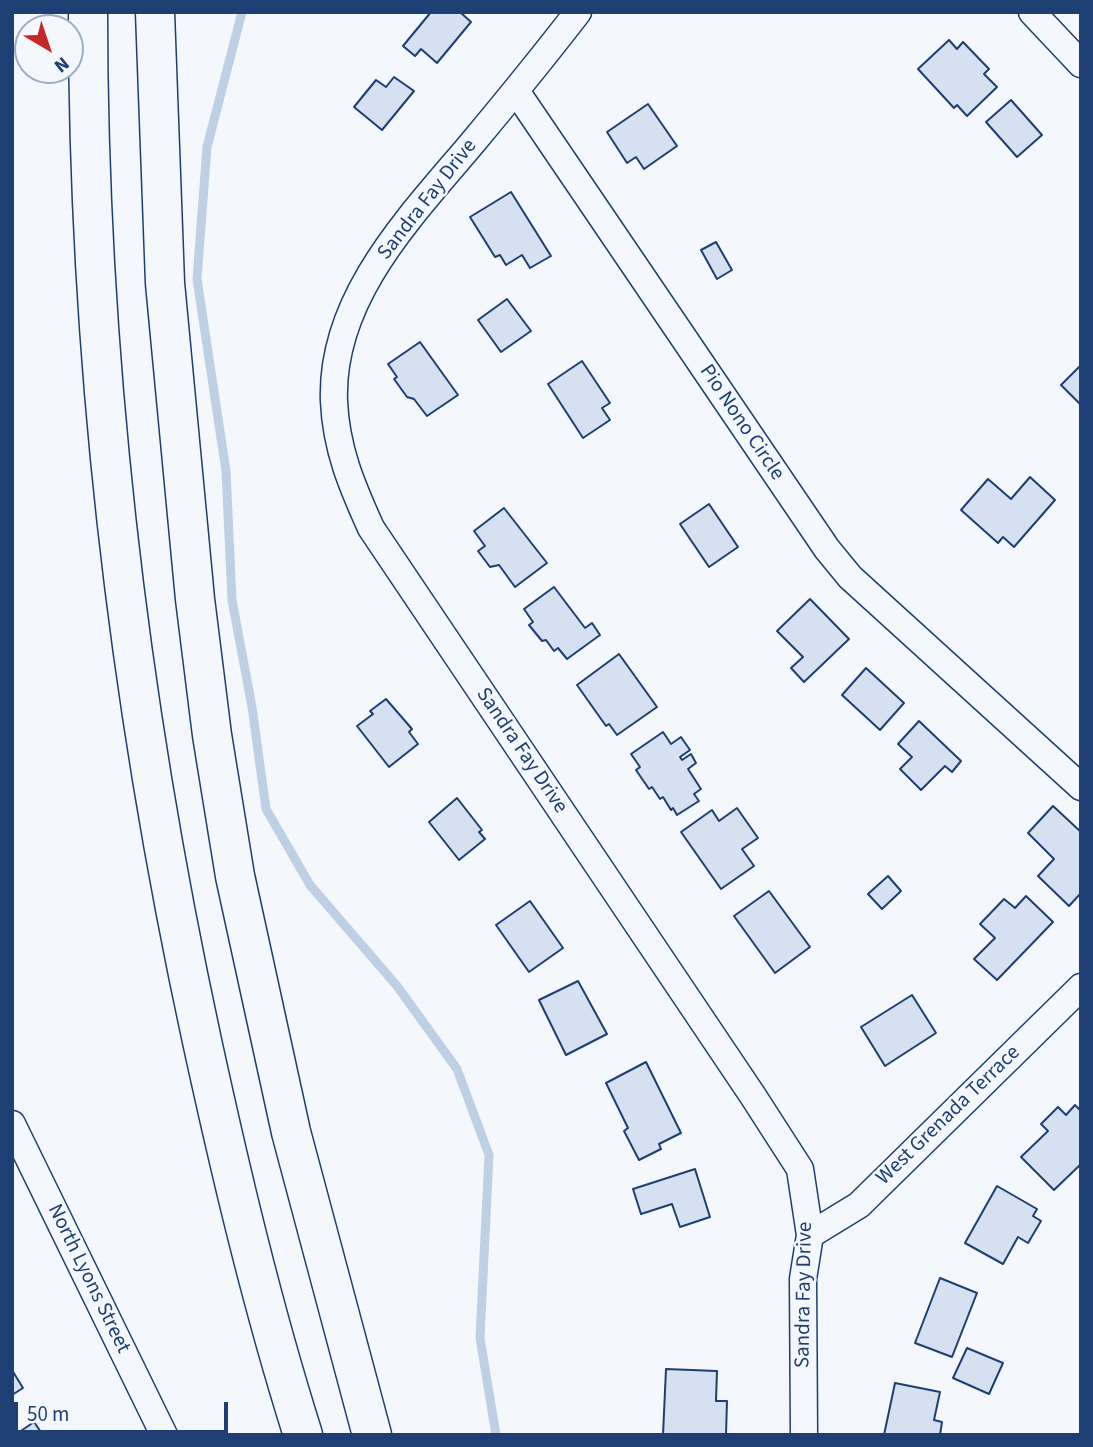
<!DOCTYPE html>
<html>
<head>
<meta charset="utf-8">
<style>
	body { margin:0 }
	#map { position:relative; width:1093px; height:1447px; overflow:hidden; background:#f4f7fb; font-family:"Source Sans 3",sans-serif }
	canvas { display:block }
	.frame { position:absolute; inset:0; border:14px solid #1d3f73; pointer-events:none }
	.north { position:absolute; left:14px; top:14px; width:70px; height:70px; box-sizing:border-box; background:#f4f7fb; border:2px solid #9eadc5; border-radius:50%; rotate:141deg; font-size:19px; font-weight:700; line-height:28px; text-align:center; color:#1d3f73 }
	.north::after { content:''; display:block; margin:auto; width:24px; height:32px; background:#c62828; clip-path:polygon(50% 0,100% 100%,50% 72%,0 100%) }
	.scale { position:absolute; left:14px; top:1402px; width:214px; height:32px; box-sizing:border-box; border:4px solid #1d3f73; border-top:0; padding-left:9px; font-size:21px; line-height:24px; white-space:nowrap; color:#1d3f73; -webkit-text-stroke:5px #f4f7fb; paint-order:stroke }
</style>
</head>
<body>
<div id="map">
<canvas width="1093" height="1447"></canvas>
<div class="frame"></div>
<div class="north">N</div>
<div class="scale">50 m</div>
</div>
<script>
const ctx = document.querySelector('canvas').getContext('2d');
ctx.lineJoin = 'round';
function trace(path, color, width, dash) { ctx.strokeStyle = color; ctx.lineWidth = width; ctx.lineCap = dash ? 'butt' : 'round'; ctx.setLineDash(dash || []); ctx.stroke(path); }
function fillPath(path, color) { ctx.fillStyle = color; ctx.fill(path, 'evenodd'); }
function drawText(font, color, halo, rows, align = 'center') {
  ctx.font = font + ' "Source Sans 3",sans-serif'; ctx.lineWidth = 5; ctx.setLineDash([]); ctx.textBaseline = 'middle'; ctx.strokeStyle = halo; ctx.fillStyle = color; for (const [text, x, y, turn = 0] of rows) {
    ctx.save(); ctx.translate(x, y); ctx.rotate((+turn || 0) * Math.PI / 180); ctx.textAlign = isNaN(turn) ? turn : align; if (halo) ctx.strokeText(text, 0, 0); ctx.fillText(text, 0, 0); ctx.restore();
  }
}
const stream = new Path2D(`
	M242 12 207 147 197 279 226 471 232 600 252 707 266 809 310 885 397 986 457 1069 489 1155 480 1338 496 1435`);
const building = new Path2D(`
	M431 12H460L471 22 437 63 421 49 415 56 403 46Z
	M949 40 957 49 963 42 989 69 984 74 997 87 967 116 957 105 954 108 918 69Z
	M394 77 414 91 382 130 354 107 376 80 386 87Z
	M1011 100 1042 135 1017 157 986 122Z
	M648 104 677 146 644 169 636 157 627 163 607 132Z
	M511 192 551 256 530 268 522 255 506 265 500 255 495 257 470 217Z
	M716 242 732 270 717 279 701 250Z
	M507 299 531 331 501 352 478 320Z
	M420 342 458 395 427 416 414 399 407 397 394 379 397 377 388 364Z
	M582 361 610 403 602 408 610 420 583 438 548 384Z
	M1081 365V405L1061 385Z
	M1030 477 1055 500 1014 547 1003 537 998 543 961 510 988 479 1011 499Z
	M709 504 738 547 709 567 680 524Z
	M504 508 547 563 515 587 499 565 490 567 478 551 485 546 474 531Z
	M554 587 585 628 592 623 600 635 567 659 558 648 554 651 546 640 542 641 529 625 533 622 524 609Z
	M810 599 849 639 804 682 791 668 803 657 777 631Z
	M619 654 657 707 617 735 609 724 606 726 577 685Z
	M866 668 904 703 880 730 842 695Z
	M386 699 412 729 409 732 418 744 389 767 357 726 373 714 370 711Z
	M919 721 961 761 952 772 945 766 921 790 900 769 912 757 898 744Z
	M663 732 671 744 681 737 690 750 680 757 682 760 691 754 696 763 688 769 701 789 694 794 699 801 677 815 673 808 671 810 663 797 660 799 652 787 649 789 636 770 640 767 631 754Z
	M457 798 482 830 479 832 485 839 459 860 429 822Z
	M1053 806 1081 832V893L1069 906 1038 876 1054 859 1028 833Z
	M737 808 758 838 742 849 754 866 721 889 681 832 712 810 719 821Z
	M888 876 901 891 882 909 868 894Z
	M769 891 810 947 775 973 734 916Z
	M1026 896 1053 922 997 980 974 959 995 938 980 924 1004 899 1015 908Z
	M530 901 563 948 529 972 496 925Z
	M578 981 607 1034 566 1055 539 1000Z
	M912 995 936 1033 885 1066 861 1027Z
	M646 1062 681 1133 659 1144 661 1149 639 1160 624 1131 628 1128 606 1083Z
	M1075 1105 1081 1111V1164L1054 1190 1021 1157 1048 1131 1041 1124 1058 1107 1066 1115Z
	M695 1169 710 1217 680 1227 672 1204 641 1214 633 1189Z
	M997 1186 1037 1209 1033 1216 1041 1221 1028 1243 1018 1237 1003 1264 965 1243Z
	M940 1278 977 1293 952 1357 915 1343Z
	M967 1348 1003 1363 989 1394 953 1378Z
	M666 1369 717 1371 716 1401H727L726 1435H663Z
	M12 1370 23 1388 12 1395Z
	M895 1383 940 1392 934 1420 942 1422 940 1435H884Z
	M34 1422 43 1435H15Z`);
const street = new Path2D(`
	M578 12C544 56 509 99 474 141 412 215 330 297 334 401 336 449 352 486 371 528L753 1096 800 1169 810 1235 803 1279 804 1435
	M1032 12 1081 64
	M516 91 827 549 850 577 1081 787
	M12 1124 164 1435
	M810 1235 859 1205 1081 987`);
const highway = new Path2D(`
	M88 12C88 358 129 704 202 1041 231 1174 262 1305 303 1435
	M155 12 165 283 195 599 212 735 235 876 291 1132 372 1435`);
const streetNames = [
	["Sandra Fay Drive",428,200,-52],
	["Pio Nono Circle",741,423,56],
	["Sandra Fay Drive",521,751,56],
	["West Grenada Terrace",949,1116,-44],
	["North Lyons Street",88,1279,64],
	["Sandra Fay Drive",805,1295,-89]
];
trace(stream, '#bed0e5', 9);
fillPath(building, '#d5e0f0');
trace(building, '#1d3f73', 2);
trace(street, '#1d3f73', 29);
trace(highway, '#1d3f73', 41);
trace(street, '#f4f7fb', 26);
trace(highway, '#f4f7fb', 38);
drawText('21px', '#1d3f73', '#f4f7fb', streetNames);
</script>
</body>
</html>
